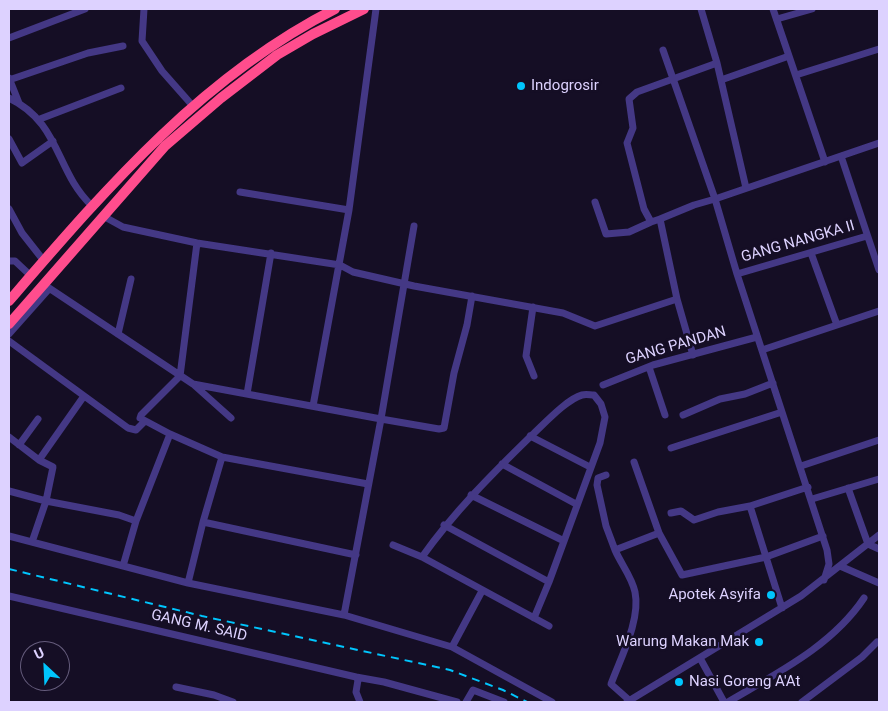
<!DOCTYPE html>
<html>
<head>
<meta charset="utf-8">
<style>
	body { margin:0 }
	#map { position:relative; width:888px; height:711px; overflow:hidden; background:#150e25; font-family:Roboto,sans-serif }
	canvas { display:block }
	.frame { position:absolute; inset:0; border:10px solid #ddd2ff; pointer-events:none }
	.north { position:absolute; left:20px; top:641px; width:50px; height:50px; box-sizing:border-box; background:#150e25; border:1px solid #655c7c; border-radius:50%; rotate:335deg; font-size:14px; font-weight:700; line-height:20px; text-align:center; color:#ddd2ff }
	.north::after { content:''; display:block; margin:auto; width:18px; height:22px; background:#00c5fd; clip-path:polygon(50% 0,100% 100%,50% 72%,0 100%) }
</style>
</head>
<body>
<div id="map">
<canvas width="888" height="711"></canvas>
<div class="frame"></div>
<div class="north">U</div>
</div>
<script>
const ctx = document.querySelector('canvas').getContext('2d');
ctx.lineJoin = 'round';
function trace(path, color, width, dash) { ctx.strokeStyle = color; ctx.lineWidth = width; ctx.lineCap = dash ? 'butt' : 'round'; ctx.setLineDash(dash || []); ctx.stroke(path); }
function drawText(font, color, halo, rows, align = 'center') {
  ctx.font = font + ' Roboto,sans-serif'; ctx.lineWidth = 5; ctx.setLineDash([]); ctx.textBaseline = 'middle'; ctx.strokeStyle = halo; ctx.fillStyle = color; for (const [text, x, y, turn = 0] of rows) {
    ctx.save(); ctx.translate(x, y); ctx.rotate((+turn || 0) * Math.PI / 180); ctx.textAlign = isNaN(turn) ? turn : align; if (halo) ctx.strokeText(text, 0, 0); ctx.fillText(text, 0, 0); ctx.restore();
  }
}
const minor = new Path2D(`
	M144 9 142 41 162 71 192 105
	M701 9 717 63 746 188
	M773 9 825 162
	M777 19 812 9
	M9 38 85 9
	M663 50 715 199 694 205 660 219 677 299 693 355
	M796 75 879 49
	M9 78 19 103
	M9 80 88 53 123 46
	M721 80 789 56
	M9 98C61 123 55 171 92 206
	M40 119 121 88
	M9 139 22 163 53 141
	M841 156 879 270
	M240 192 349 210
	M595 202 606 234 629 232 651 222
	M9 209 22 233 44 261
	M103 216 123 227 197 243 340 265 353 272 414 286 563 313 595 326 677 299
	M660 219 651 222 644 209 627 143 633 128 629 99 637 92 717 63
	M414 226 381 419 439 429 444 428 454 373 467 325 472 296
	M811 253 837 325
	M9 261H15L31 276
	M737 274 867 236
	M43 284 193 384 381 419 344 615
	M533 307 526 356 534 376
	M9 334 49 289
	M118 334 131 279
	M9 341 128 428 136 430 145 421
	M762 350 879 311
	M649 367 665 415
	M193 384 231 418
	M603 385 653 365 757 337
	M247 394 271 253
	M313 406 349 210 376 9
	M683 415 720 399 745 394 773 383
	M170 434 222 457 203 522
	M530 436 590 467
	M9 437 39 460 53 467 46 501 32 542
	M19 445 38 419
	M671 448 782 412
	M222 457 368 484
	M39 460 84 396
	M634 462 659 533
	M502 464 576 504
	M801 466 879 440
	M606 475 598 478 597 485 606 526 615 550
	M848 488 868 544 879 549
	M9 491 46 501 119 515 136 521
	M471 495 564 541
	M812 499 879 479
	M750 506 808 487
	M671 513 681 511 694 520 718 512 750 506 782 608
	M444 525 549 582
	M9 536 188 583 344 615 452 647 552 702
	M393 545 422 557 549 626
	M422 557C454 512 492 474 532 435 544 424 567 399 582 395 586 394 590 395 594 395L601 404 605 417 600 443 549 582 534 618
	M123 566 136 521 170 434 140 418 141 415 180 376 197 243
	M840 566 879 583
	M824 580 829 564 827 550 737 274 715 199 879 143
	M188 583 203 522 356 555
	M9 596 356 677 358 680 356 692 360 702
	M452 647 482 591
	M700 658 724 702
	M356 677 384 682 457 702
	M176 687 214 695 233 702
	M629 700 611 684C620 659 641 620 635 592 632 577 621 564 615 550L659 533 682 575 766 557 823 536
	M466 702 473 690 504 702
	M627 702 801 596 879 535
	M728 702C777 673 832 646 864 598
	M802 702 862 657 877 642`);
const highway = new Path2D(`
	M9 301C105 190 201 77 335 9
	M9 324 165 146 221 98 277 55 313 34 364 9`);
const rail = new Path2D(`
	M9 569 202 616 450 670 503 690 527 702`);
const markers = [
	[521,86,5,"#00c5fd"],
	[771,595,5,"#00c5fd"],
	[759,642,5,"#00c5fd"],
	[679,682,5,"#00c5fd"]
];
const poiNames = [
	["Indogrosir",531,86],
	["Apotek Asyifa",761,595,"right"],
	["Warung Makan Mak",749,642,"right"],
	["Nasi Goreng A'At",689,682]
];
const streetNames = [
	["GANG NANGKA II",798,242,-16],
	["GANG PANDAN",676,346,-16],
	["GANG M. SAID",199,626,13]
];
trace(minor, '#443885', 7);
trace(highway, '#ff4d8d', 10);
trace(rail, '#00c5fd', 2, [8, 6]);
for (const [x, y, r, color] of markers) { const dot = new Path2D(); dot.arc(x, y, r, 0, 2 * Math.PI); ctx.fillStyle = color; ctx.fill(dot); trace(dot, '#150e25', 2); }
drawText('15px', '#ddd2ff', '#150e25', poiNames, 'left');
drawText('15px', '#ddd2ff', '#150e25', streetNames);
</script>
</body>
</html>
